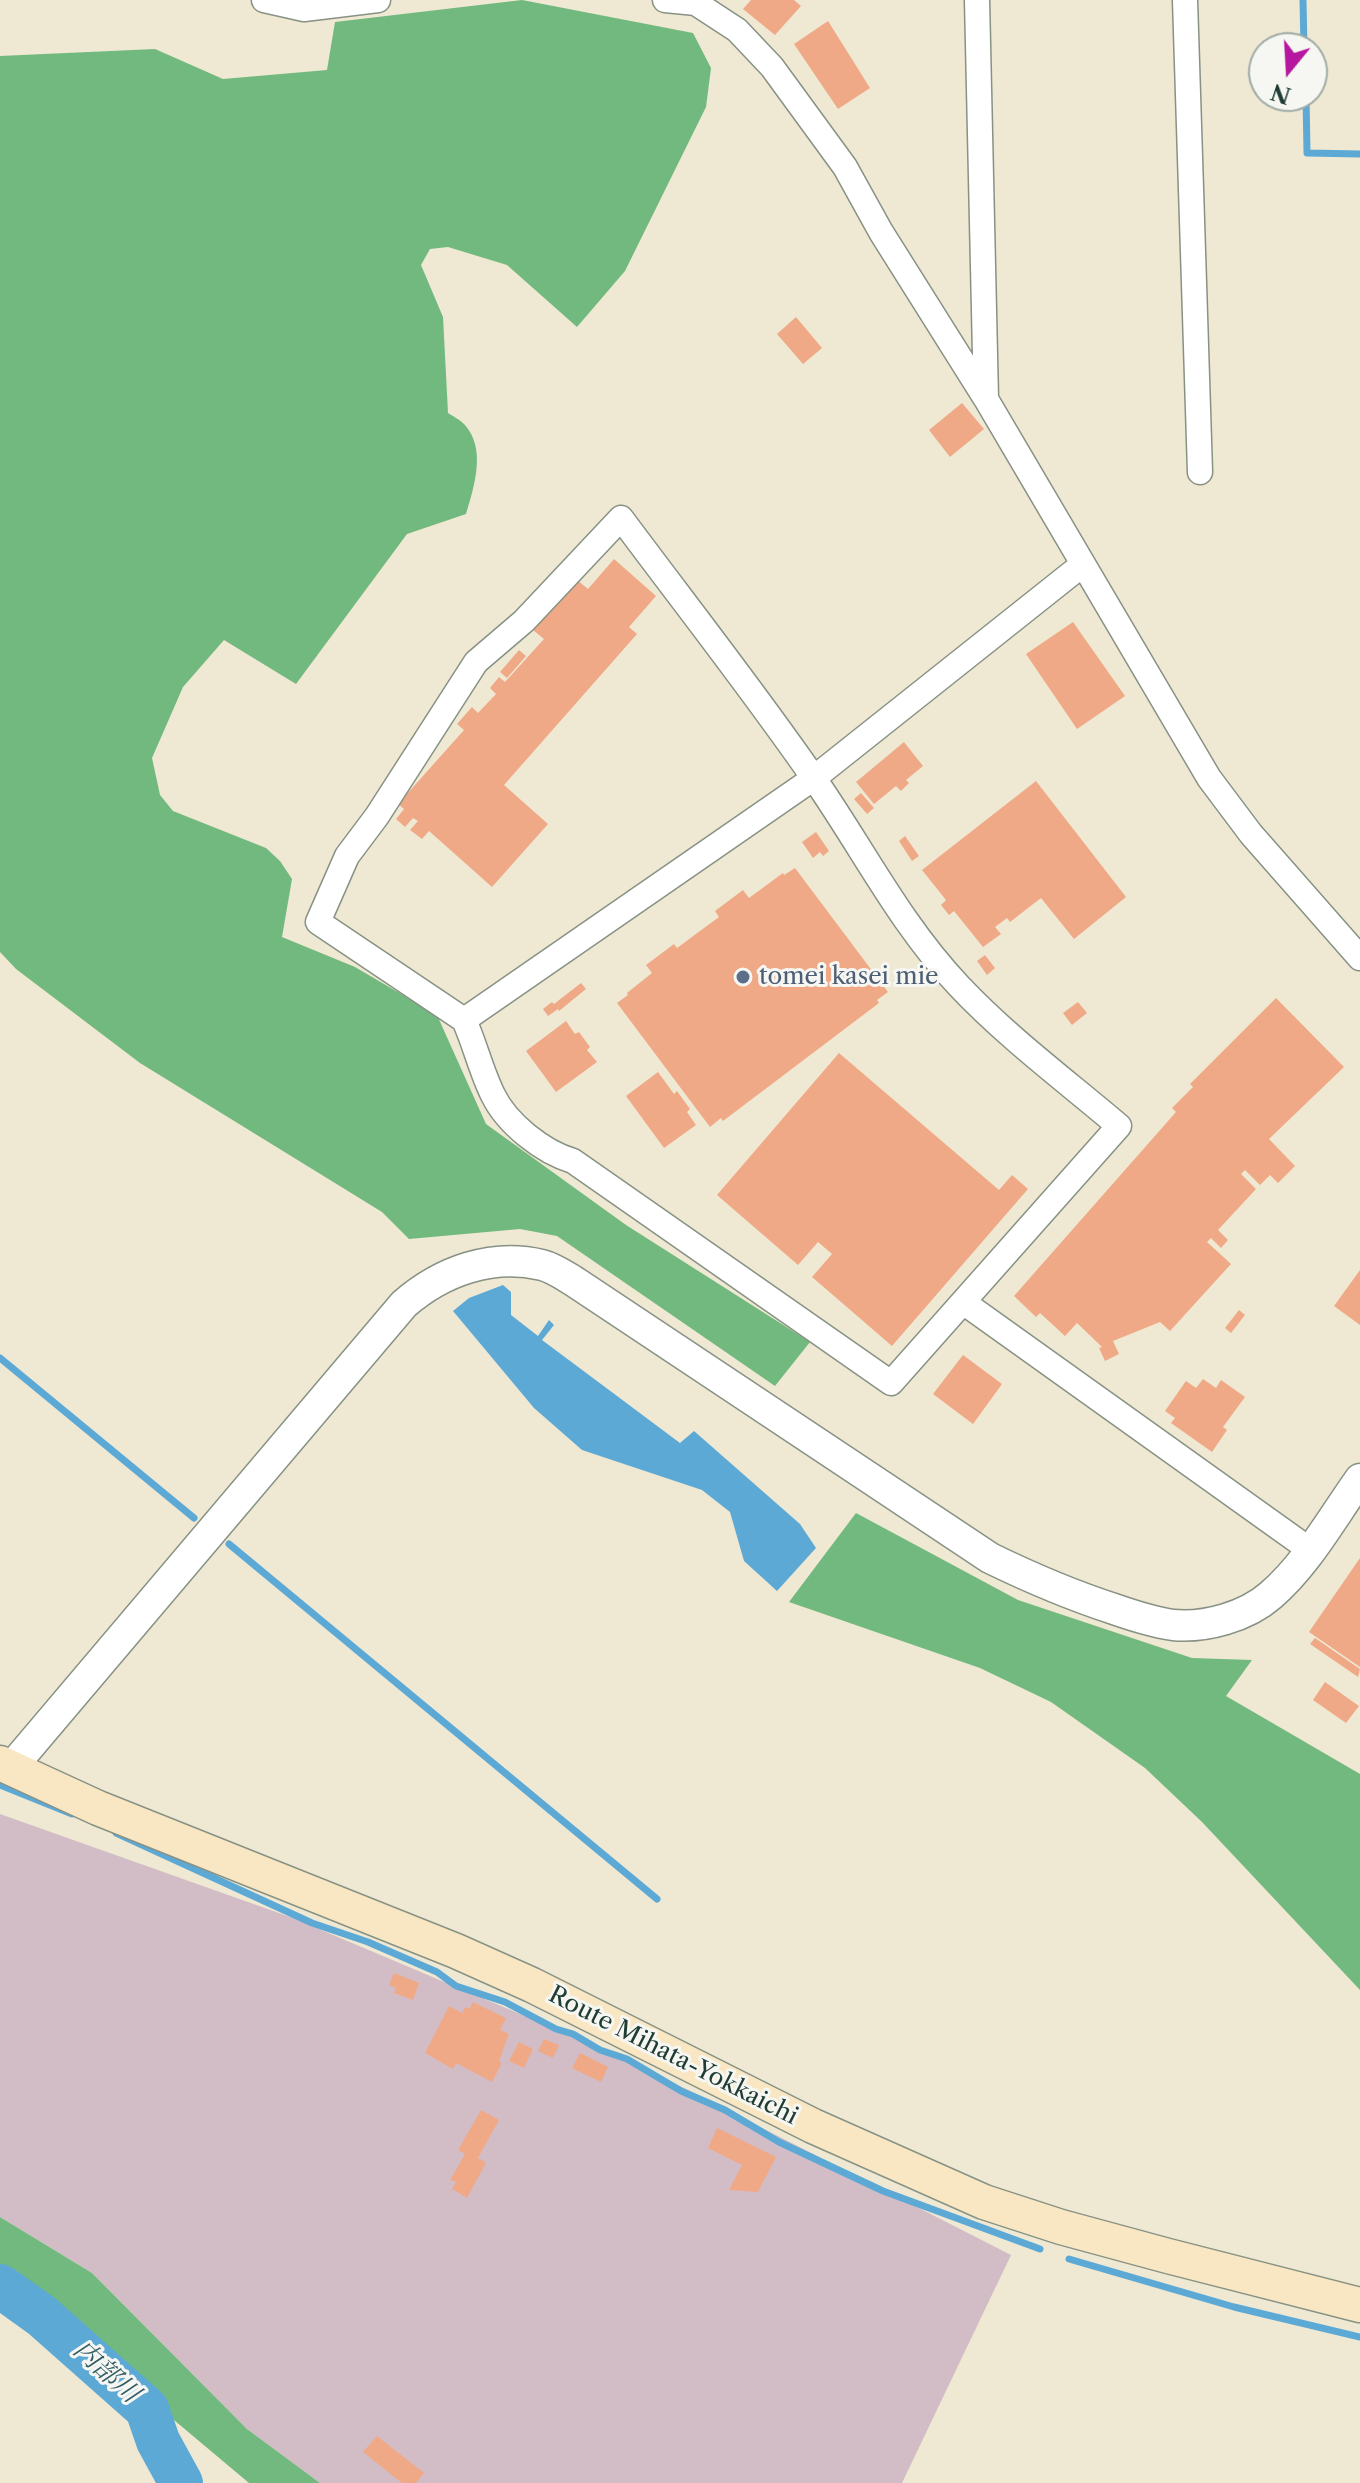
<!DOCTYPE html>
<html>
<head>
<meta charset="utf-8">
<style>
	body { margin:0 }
	#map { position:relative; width:1360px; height:2483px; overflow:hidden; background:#efe8d3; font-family:"Libre Caslon Text",serif }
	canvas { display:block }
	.north { position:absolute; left:1248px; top:32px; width:80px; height:80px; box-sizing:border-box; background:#f6f6f2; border:2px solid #a0aca6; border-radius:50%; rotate:198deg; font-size:22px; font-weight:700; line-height:32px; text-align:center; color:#1f3d34 }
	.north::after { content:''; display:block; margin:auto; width:28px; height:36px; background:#b5179e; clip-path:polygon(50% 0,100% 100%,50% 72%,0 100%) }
</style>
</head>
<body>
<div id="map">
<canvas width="1360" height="2483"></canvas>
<div class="north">N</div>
</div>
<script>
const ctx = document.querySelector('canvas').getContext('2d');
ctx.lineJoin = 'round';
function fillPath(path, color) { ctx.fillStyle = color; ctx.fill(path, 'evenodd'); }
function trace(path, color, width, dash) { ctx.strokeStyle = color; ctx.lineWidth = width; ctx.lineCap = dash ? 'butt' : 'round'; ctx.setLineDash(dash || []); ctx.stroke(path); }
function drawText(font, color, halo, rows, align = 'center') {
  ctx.font = font + ' "Libre Caslon Text","Noto Serif JP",serif'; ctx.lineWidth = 6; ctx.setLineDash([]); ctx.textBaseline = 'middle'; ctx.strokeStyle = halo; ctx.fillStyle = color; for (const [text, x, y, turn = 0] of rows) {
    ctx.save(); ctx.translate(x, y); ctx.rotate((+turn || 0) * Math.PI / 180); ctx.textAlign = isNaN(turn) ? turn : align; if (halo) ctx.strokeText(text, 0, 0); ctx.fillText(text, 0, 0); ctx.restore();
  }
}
const industrial = new Path2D(`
	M0 1814 293 1918 629 2060 1011 2255 902 2483H320L247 2429 92 2273 0 2217Z`);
const forest = new Path2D(`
	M522 0 693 33 711 68 706 107 625 271 577 327 507 265 448 247 430 249 421 265 443 317 448 413C453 416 460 420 464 424 487 448 474 487 466 514L407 534 296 684 224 640 183 687 152 758 160 795 173 811 266 848 280 861 292 879 282 937 355 967 437 1015 486 1124 626 1225 810 1342 775 1386 557 1236 520 1229 409 1239 382 1212 140 1063 16 969 0 952V56L155 49 223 79 327 70 335 22Z
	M856 1513 1018 1600 1192 1658 1252 1660 1226 1696 1360 1774V1990L1202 1822 1145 1768 1051 1702 980 1668 789 1602Z
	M0 2217 92 2273 247 2429 320 2483H249L0 2274Z`);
const water = new Path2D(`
	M503 1285 511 1292V1315L538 1336 549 1320 554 1325 542 1340 680 1443 694 1431 800 1524 816 1548 777 1591 744 1561 730 1512 702 1490 582 1450 534 1408 453 1311 469 1298Z`);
const stream = new Path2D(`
	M1303 0 1304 48
	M1306 96 1307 153 1360 154
	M0 1358 194 1518
	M229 1544 657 1899
	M0 1785 72 1814
	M116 1833 312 1923 368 1942 437 1972 456 1986 505 2002 556 2029 573 2034 600 2050 627 2059 681 2091 725 2110 779 2142 883 2191 1040 2249
	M1069 2259 1234 2307 1360 2337`);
const river = new Path2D(`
	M0 2286 42 2316 147 2409 158 2441 181 2483`);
const building = new Path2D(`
	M751 0H794L801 6 775 35 743 9Z
	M828 21 870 88 838 109 794 44Z
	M796 317 822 348 803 364 777 334Z
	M962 403 984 429 950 457 929 430Z
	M614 559 656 596 629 627 637 634 504 785 548 824 492 887 429 831 422 839 410 830 418 821 413 818 405 827 396 819 404 809 398 804 464 730 457 724 472 707 478 713 496 694 490 688 499 677 505 682 544 639 533 630 577 580 588 589Z
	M1073 622 1125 696 1077 729 1026 654Z
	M519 650 526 656 507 678 500 672Z
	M904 742 923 766 906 780 909 783 901 791 896 786 874 804 856 782Z
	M1036 781 1126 897 1074 939 1041 898 1010 922 1007 918 995 927 1001 934 983 947 954 911 949 915 941 905 946 900 922 870Z
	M861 793 874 808 867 814 854 799Z
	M816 832 829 851 823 856 820 852 813 858 802 842Z
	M905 836 919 856 912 861 899 841Z
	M795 868 888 992 877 1000 879 1003 723 1121 721 1118 710 1127 617 1003 628 995 627 993 652 973 646 965 674 944 677 948 719 917 715 911 743 890 749 898 783 873 784 875Z
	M985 955 995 968 987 975 977 961Z
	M581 983 586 989 559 1011 558 1009 548 1016 543 1009 552 1002 554 1004Z
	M1276 998 1344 1067 1269 1139 1295 1166 1278 1183 1270 1175 1260 1185 1245 1170 1241 1174 1256 1189 1218 1230 1228 1240 1221 1248 1211 1238 1207 1242 1231 1264 1170 1331 1160 1322 1113 1341 1119 1354 1105 1361 1099 1348 1102 1347 1077 1323 1065 1336 1040 1313 1036 1317 1014 1296 1176 1112 1172 1108 1193 1087 1190 1084Z
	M1078 1002 1087 1013 1072 1025 1063 1013Z
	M566 1021 575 1034 579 1032 590 1047 587 1050 597 1062 556 1092 526 1051Z
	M839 1053 999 1190 1012 1175 1028 1189 892 1346 812 1277 832 1254 818 1242 798 1265 717 1195Z
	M658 1072 674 1094 677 1091 690 1109 687 1112 696 1125 664 1148 626 1096Z
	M1360 1270V1325L1334 1306Z
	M1239 1310 1245 1315 1231 1333 1225 1328Z
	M963 1355 1002 1384 973 1424 933 1394Z
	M1203 1379 1216 1388 1221 1380 1245 1397 1223 1427 1227 1430 1212 1452 1171 1423 1175 1418 1165 1411 1186 1381 1196 1388Z
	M1360 1558V1667L1309 1632Z
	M1315 1638 1360 1669 1358 1677 1310 1644Z
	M1325 1682 1359 1706 1346 1723 1313 1700Z
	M394 1973 419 1983 413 2000 394 1993 396 1988 389 1985Z
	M473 2002 506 2018 500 2030 509 2034 499 2061 502 2063 492 2082 456 2063 453 2069 425 2053 449 2006 462 2013 465 2007 469 2009Z
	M544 2039 559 2045 553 2058 538 2051Z
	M519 2042 533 2049 524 2068 509 2061Z
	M580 2053 608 2067 601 2082 572 2068Z
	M481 2110 499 2120 478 2158 486 2163 467 2198 452 2189 456 2182 450 2180 465 2154 458 2150Z
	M717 2128 776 2157 758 2192 729 2190 742 2165 708 2148Z
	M377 2436 424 2473 416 2483H402L363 2452Z`);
const minor = new Path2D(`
	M264 0 304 9 378 0
	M665 0 696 3
	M691 0 737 30 772 67 845 167 881 232 986 399 1209 778 1251 834 1360 958
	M977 0 986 399
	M1185 0 1200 472
	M621 518C685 604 752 689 813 777 862 847 900 924 959 986 1007 1037 1066 1081 1119 1126L891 1383 573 1161C543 1152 507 1124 493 1095 481 1071 475 1044 464 1020L318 922 347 856 377 816 476 662 524 621Z
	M464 1020 814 778 1082 565
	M963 1302 1310 1550`);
const tertiary = new Path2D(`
	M11 1768 404 1304C442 1271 492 1253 542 1265 554 1268 565 1276 575 1282L990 1558C1031 1578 1071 1595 1114 1609 1134 1616 1153 1622 1173 1625 1205 1628 1246 1617 1271 1595 1307 1564 1332 1518 1360 1479`);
const secondary = new Path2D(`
	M0 1763 98 1808 456 1951 532 1985 813 2126 984 2202 1061 2227 1168 2256 1360 2305`);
const markers = [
	[743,977,8,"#5c6f8a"]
];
const serviceNames = [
	["tomei kasei mie",759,977]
];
const streetNames = [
	["Route Mihata-Yokkaichi",673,2056,27]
];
const waterNames = [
	["内部川",106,2372,42]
];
fillPath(industrial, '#d2bdc7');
fillPath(forest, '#72b97f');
fillPath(water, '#5da9d6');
trace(stream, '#5da9d6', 7);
trace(river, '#5da9d6', 44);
fillPath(building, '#f0a986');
trace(minor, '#879284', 27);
trace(tertiary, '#879284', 33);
trace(secondary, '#879284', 37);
trace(minor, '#fff', 24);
trace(tertiary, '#fff', 30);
trace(secondary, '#f9e7c3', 34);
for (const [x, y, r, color] of markers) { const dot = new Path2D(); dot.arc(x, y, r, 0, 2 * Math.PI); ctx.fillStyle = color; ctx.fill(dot); trace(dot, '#f6f6f2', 3); }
drawText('24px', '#4e5e75', '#f6f6f2', serviceNames, 'left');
drawText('24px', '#1f3d34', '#f6f6f2', streetNames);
drawText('italic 26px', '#325d65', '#f6f6f2', waterNames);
</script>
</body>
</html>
